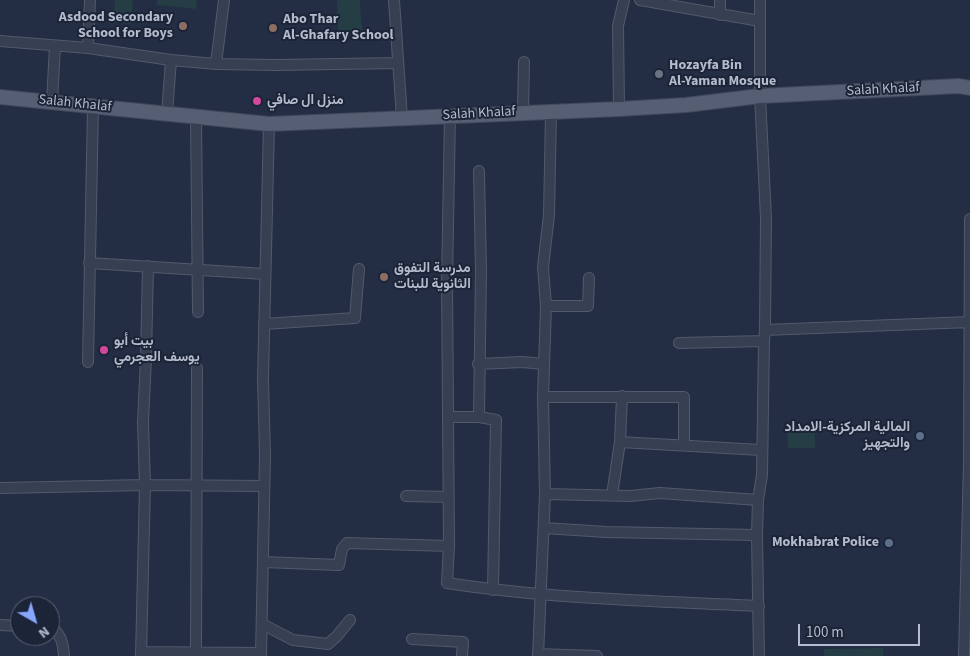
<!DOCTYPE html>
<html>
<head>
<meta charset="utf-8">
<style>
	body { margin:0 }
	#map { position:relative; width:970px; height:656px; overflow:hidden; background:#232d43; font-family:"Source Sans 3",sans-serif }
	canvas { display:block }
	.north { position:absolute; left:10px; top:596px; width:50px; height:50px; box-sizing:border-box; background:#1c2437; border:1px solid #596073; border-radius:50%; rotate:142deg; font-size:14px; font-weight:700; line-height:20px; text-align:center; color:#b4bbcc }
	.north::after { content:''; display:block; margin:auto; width:18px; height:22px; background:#87a7ff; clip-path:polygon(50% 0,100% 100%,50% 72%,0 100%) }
	.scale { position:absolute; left:798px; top:624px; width:122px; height:22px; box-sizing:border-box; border:2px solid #b4bbcc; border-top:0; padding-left:6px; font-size:15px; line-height:18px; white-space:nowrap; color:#b4bbcc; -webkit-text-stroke:4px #1c2437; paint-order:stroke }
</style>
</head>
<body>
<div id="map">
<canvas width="970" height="656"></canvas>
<div class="north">N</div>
<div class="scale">100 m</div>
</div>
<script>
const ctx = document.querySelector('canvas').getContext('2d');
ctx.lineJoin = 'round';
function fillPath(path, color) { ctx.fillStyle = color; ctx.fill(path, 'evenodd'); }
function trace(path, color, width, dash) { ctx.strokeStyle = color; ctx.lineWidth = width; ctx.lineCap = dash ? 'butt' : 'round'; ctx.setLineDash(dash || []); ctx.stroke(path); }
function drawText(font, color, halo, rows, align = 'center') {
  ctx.font = font + ' "Source Sans 3",Vazirmatn,sans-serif'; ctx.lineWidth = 4; ctx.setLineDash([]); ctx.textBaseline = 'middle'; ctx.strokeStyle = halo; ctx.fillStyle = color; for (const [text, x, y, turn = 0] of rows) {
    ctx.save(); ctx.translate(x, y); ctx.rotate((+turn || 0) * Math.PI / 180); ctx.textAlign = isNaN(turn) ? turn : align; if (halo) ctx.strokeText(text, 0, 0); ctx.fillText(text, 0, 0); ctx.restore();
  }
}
const green = new Path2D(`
	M115 0H133L131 24 113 22Z
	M157 0H197L196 9 157 5Z
	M337 0H360L362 32 338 33Z
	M787 428 815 430V448H788Z
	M883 648V656H824V649Z`);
const minor = new Path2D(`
	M394 0 402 118
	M640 0 760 21
	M720 0V15
	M0 41 88 48 171 60 216 64 276 65 398 63
	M88 48 90 0
	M216 64 224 0
	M52 102 55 46
	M619 109 618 26 624 0
	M523 112 524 62
	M167 114 171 60
	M450 115 447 281 449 546 447 583C550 599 655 601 759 606
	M196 117 198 312
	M89 263 265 274
	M546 306H588L589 278
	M264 324 355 318 359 269
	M765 330 970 322
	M679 343 764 341
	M88 362 93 106
	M478 364 522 362 544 364
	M543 397H684V445
	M449 417H479L496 420 493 590
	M479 417 481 271 479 171
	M620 442 761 450
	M0 488 145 485 264 486
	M545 494 630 496 660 493 758 500
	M612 495 620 442 622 396
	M406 496 449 497
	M544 528 606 532 757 535
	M263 562 339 565 342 549 347 543 449 546
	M262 624 293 640 328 644 337 636 350 620
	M0 625 20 626
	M50 628H53C62 637 63 644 64 656
	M412 639 463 642 462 656
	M141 652 261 653
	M538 654 597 656
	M141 656 145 485 143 423 146 357 148 266
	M196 656 197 368
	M261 656 265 455 263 379 269 124
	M538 656 545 494 543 397 546 306 543 267 549 215 551 112
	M759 656 757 535 758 500 762 475 764 341 765 330 766 218 760 96V0
	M964 656 969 463 970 219`);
const major = new Path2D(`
	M0 97 269 124 619 109 686 105 760 96 959 86 970 88`);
const markers = [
	[183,26,5,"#8d6e63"],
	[273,28,5,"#8d6e63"],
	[659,74,5,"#6b7280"],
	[257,101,5,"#d1479c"],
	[384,277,5,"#8d6e63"],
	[104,350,5,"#d1479c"],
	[920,436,5,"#5c6f8a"],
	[889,543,5,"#5c6f8a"]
];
const poiNames = [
	["Asdood Secondary",173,18,"right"],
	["School for Boys",173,34,"right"],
	["Abo Thar",283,20],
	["Al-Ghafary School",283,36],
	["Hozayfa Bin",669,66],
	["Al-Yaman Mosque",669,82],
	["منزل ال صافي",267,101],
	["مدرسة التفوق",394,269],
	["الثانوية للبنات",394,285],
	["بيت أبو",114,342],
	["يوسف العجرمي",114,358],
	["المالية المركزية-الامداد",910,428,"right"],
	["والتجهيز",910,444,"right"],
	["Mokhabrat Police",879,543,"right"]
];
const streetNames = [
	["Salah Khalaf",883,90,-3],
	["Salah Khalaf",75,104,6],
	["Salah Khalaf",479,114,-3]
];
fillPath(green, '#253d44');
trace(minor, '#525a6c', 12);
trace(major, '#41485b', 16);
trace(minor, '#373f52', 10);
trace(major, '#555e72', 14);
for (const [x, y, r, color] of markers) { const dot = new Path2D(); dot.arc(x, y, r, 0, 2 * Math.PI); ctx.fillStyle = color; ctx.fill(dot); trace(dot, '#1c2437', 2); }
drawText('bold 14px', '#b4bbcc', '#1c2437', poiNames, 'left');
drawText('14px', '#b4bbcc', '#1c2437', streetNames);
</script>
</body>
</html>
